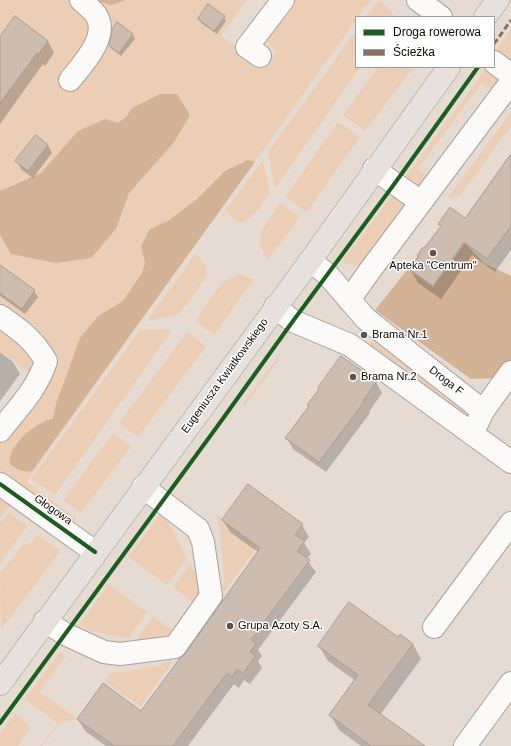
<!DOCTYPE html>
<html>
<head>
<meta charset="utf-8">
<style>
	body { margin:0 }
	#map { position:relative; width:511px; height:746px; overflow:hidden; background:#e6dbd2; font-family:Helvetica,sans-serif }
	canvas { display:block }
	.legend { position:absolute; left:355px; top:16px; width:140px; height:52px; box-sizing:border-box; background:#fff; border:1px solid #9f9d9b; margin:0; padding:5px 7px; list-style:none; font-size:12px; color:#100a05 }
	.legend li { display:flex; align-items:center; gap:8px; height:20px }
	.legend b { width:20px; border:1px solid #9f9d9b }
</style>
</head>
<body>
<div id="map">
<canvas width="511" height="746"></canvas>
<ul class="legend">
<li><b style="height:5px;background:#1b5e20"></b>Droga rowerowa</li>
<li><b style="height:5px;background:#8d6e63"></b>Ścieżka</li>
</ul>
</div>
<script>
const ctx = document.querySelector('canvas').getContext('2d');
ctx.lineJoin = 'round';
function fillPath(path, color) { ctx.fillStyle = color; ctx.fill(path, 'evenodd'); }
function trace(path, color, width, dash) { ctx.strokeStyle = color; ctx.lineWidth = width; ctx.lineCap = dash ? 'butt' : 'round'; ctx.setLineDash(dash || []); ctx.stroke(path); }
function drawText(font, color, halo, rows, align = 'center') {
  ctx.font = font + ' Helvetica,sans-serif'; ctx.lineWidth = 3; ctx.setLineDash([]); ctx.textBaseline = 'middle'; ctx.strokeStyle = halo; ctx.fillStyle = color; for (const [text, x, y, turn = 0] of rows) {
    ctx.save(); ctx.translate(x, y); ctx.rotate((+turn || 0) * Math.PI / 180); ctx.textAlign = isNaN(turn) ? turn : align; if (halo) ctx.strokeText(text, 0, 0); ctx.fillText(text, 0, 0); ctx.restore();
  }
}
const green = new Path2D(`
	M0 0H246L221 36 263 68 277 51 262 38 289 0H371L358 17H356V20L29 478 27 482 77 519 74 523 0 470V437L42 383 0 351Z
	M379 0 391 11 394 17H366Z
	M511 29V44L510 46 511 47V62L494 52Z
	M356 31V67H360L275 189 268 152Z
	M378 67H414L365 131 343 115Z
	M485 70 491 74 499 82 495 94 482 83 418 169 432 180 417 189 404 179Z
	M511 112V126L461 195 447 199Z
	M338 122 360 137 307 212 285 197Z
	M263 160 270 192C265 200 251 223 241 222 235 222 230 215 225 211Z
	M395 192 404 201V210L366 262 357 266 344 263 343 260Z
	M280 203 300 217 268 260 260 245 262 230Z
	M196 253 206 266 207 275 179 315 147 321Z
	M238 274 254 279 214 335 195 321 222 282Z
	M173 329 55 495 31 479 140 330Z
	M187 332 206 346 138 437 119 423Z
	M376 337 465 411 463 412 459 410 380 352 367 348Z
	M277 358 279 360 244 407 242 405Z
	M113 433 131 446 81 513 63 500Z
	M0 493 66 541 63 545 9 506 0 518Z
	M9 512 27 526 0 563V523Z
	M214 512 257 547 224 592H222L224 578 219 526Z
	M160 515 169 523 187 558 167 585 128 557Z
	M37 534 60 551 1 630 0 573 23 545 31 543Z
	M190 564 201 585 202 589 195 604 173 587Z
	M109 584 147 612 128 639 90 631 79 625Z
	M153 616 175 632 162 644 136 640Z
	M60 652 66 656 39 692 78 719 60 723 42 746H40L58 723 25 699Z
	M171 660 172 663 140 707 105 681 112 672C132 671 153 669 171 660Z
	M15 714 27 723 29 730 18 746H0V734Z`);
const forest = new Path2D(`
	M94 0H126L111 5Z
	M160 94H177L190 115 175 141 129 193 116 229 91 258 56 263 11 254 0 235V191L41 173 78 131 105 119 118 123 126 117 132 108Z
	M248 160 255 162 32 471C23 473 17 469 10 464 10 460 10 455 12 451 21 435 36 424 53 418L56 404 80 338 98 316 123 301 142 273 145 263 141 246 150 229 168 221 197 199 225 171Z
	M465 243 485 264 511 276V360L498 378 471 379 375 310 408 269 433 287Z`);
const shadow = new Path2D(`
	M208 5 224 17 226 21 217 34 201 23 199 19Z
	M118 24 133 35 135 39 121 56 112 49 110 45Z
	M0 39 48 41 54 53 45 66 43 64 0 124Z
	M48 145 52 153 33 178 21 169 17 161Z
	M511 156V250L495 272 472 255 441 299 418 283 410 269 441 227 439 224 465 219Z
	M0 266 34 291 38 297 25 314 0 296Z
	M0 352 13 362 20 374 0 401Z
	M376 382 382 393 369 412 370 413 326 472 293 449 287 438Z
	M223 520 302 525 309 537 304 543 311 554 306 559 316 572 258 650 262 656 258 661 262 668 250 684 244 680 239 688 234 684 188 746H106L85 731 78 719 142 712 186 655 258 552 230 532Z
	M398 639 413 644 421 659 380 715 418 746H361L339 730 331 716 356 681 328 661 319 646Z`);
const building = new Path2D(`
	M208 4 225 16 214 31 198 19Z
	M15 16 48 41 38 55 37 53 0 103V37Z
	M117 22 133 34 119 53 109 46 112 30Z
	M36 135 48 145 28 171 15 161Z
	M511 154V226L487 259 464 242 433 286 409 269 418 257 417 255 420 254 419 252 422 251 421 249 426 246 441 226 438 224 450 207 465 218Z
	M0 265 35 290 22 309 0 293Z
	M341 356 377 381 363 401 364 402 319 462 285 438 309 406 307 405 319 389 318 388Z
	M248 484 303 524 295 535 305 541 297 551 310 560 251 640 256 644 250 652 256 655 243 673 237 669 232 677 227 673 173 746H114L77 719 103 683 141 711 180 658 185 654 260 548 222 520Z
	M349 602 398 637 400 634 413 644 368 705 425 746H371L329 715 358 675 318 646Z`);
const minor = new Path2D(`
	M418 0 441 17
	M260 56 247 47 283 0
	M494 62 511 75
	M70 80C82 65 110 36 96 15 92 9 86 5 81 0
	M374 169 421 202
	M310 261 327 274 366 319 483 411 472 434
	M349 300 371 269 511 82
	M275 307 293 321 350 345 511 462
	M0 316C20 330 33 339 46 361 38 388 17 409 0 431
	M483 411 511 372
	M0 484 95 552
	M45 621 65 634 104 652 120 654 175 647 211 596 203 542 198 529 143 487
	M434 627 511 523
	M465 746 511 683`);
const major = new Path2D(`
	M485 17 498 0
	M0 684 310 261 449 67`);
const quiet = new Path2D(`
	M494 44 511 20`);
const cycleway = new Path2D(`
	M0 484 95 552
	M0 723 219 424 293 321 395 183 478 67`);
const markers = [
	[433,253,4,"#5b534d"],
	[364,335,4,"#5b534d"],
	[353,377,4,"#5b534d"],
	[230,626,4,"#5b534d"]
];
const poiNames = [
	["Apteka \"Centrum\"",433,266,"center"],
	["Brama Nr.1",372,335],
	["Brama Nr.2",361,377],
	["Grupa Azoty S.A.",238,626]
];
const streetNames = [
	["Eugeniusza Kwiatkowskiego",225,376,-54],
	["Droga F",446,381,38],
	["Głogowa",53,510,35]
];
fillPath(green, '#ecceb7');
fillPath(forest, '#d4b296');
fillPath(shadow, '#0003');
fillPath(building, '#cdbdb1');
trace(building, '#a79e97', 1);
trace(minor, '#aaa19a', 24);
trace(major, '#bdb8b4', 24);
trace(minor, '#fbfaf8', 22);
trace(major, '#e8e0dd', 22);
trace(quiet, '#8d6e63', 3, [6, 3]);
trace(cycleway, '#1b5e20', 4);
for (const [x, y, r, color] of markers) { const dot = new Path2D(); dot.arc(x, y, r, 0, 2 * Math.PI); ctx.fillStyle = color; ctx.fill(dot); trace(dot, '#fff', 1.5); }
drawText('11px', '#100a05', '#fff', poiNames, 'left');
drawText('11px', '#100a05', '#fff', streetNames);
</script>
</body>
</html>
